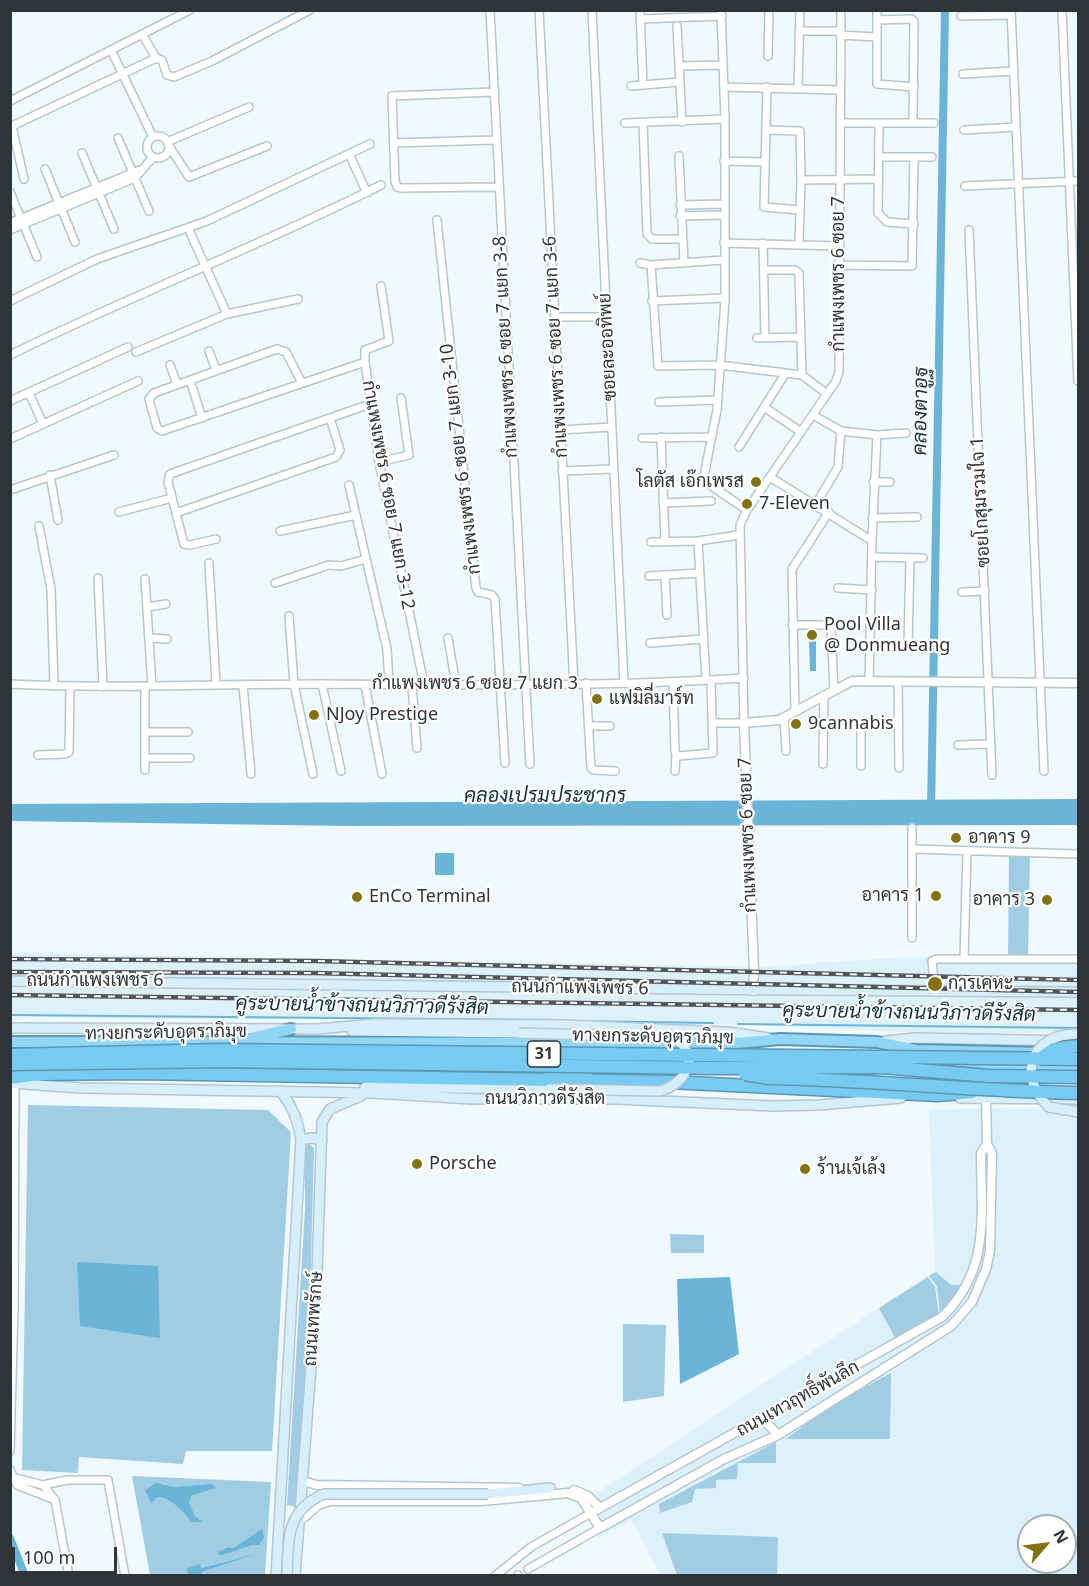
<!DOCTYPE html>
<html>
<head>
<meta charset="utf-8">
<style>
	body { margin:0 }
	#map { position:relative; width:1089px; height:1586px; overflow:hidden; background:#eff9fe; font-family:"Noto Sans",sans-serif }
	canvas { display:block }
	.frame { position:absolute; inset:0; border:12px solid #2e3438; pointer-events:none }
	.north { position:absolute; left:1017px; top:1514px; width:60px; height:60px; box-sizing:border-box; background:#fff; border:2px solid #abaeaf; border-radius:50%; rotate:62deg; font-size:16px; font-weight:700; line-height:24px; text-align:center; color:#2e3438 }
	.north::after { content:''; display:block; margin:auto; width:21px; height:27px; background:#837213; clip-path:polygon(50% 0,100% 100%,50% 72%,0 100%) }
	.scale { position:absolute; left:12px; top:1547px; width:105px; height:27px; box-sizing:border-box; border:3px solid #2e3438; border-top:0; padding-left:8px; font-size:18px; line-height:21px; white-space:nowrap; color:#2e3438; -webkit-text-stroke:4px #fff; paint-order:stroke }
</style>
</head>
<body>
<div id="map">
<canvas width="1089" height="1586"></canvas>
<div class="frame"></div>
<div class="north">N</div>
<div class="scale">100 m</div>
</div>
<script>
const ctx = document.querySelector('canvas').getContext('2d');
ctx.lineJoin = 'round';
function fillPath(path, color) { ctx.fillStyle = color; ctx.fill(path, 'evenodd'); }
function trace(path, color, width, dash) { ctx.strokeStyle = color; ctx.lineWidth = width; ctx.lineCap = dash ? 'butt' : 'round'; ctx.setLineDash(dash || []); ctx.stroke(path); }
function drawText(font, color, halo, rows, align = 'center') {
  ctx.font = font + ' "Noto Sans",Sarabun,sans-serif'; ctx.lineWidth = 4.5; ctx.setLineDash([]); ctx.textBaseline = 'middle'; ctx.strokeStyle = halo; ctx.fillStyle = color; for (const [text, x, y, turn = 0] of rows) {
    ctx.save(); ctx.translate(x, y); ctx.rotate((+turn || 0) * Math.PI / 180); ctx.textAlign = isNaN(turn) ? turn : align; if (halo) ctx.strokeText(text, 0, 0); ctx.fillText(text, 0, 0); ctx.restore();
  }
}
const built = new Path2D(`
	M11 953 763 967 909 957 1078 963V1031L973 1035 721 1024 461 1019H125L11 1016Z
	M1078 1108V1575H661L631 1520 599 1538 580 1504 935 1271 929 1109ZM1029 1526H1065V1562H1029Z`);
const green = new Path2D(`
	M1009 854H1030L1028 956H1008Z
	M28 1105 268 1110 291 1132 272 1451H186L183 1464 79 1457 78 1473 22 1470Z
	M309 1144 314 1148 309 1336 296 1507 287 1505 305 1209V1148Z
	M670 1234 704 1235V1253H671Z
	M936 1272 951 1285H963L960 1293 940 1314 937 1286 929 1276Z
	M928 1277 935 1287 939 1316 897 1341 879 1308Z
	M623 1324 666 1325 664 1396 623 1402Z
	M891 1373 890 1439H786L832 1405Z
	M776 1442V1463H738L737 1479 716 1480V1488L695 1489 692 1502 660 1513 659 1504Z
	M132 1476 271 1482 265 1575H201L202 1572 248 1556 201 1568 186 1569 189 1575H150ZM163 1484 177 1487 215 1488 191 1496 188 1503 195 1516 202 1521 186 1516C181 1506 169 1500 158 1497L151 1502 149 1497ZM262 1530 253 1545 220 1556 227 1547 233 1548Z
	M662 1533 778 1537 777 1575H677Z`);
const water = new Path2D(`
	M816 639V671H810L809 640Z
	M1078 799V825L347 826 11 821V804Z
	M435 853H454V875H435Z
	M77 1262 158 1266 160 1338 80 1326Z
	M730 1277 739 1354 680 1384 677 1279Z
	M156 1483 177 1487 211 1484 216 1488 191 1496 189 1503 195 1516 203 1522H192C180 1510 176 1501 158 1497L151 1503 145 1490Z
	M262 1529 264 1538 259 1545H253L220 1556 218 1552 228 1547 233 1548Z
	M255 1554 202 1572 201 1575H189L186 1569 200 1564 201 1568Z`);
const stream = new Path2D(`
	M10 1015 554 1020
	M574 1021 713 1023
	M738 1024 1078 1028`);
const canal = new Path2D(`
	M931 810 945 10
	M10 1538 25 1576`);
const minor = new Path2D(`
	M490 10 530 764
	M539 10 574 684
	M592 10 624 683
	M640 10 643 85
	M721 10 725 119V300L717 410 704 476 710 485 747 510
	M877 10V84L914 87
	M1011 10 1044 771
	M1062 10 1078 381
	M961 16 1011 15
	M641 19 722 16
	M877 20 912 19 914 21 913 123
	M677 26 682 122
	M799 31H840
	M142 34 156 58 162 60 167 75 174 77 212 61 310 10
	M840 35 876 37
	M111 50 153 137
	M768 56 769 10
	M679 66 723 65
	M963 74 1014 71
	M631 86 679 82
	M724 87 839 90
	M767 87 764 207 799 210
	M798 88 800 10
	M493 92 392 96 395 181 397 187 401 188 497 187
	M10 101 190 10
	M625 123 725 119
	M643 123 647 234 652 239H682
	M840 123H934
	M879 123 878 213 887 222 914 224
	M12 126 24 179
	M10 127 156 58
	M766 130 800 131 801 180
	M964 130 1016 127
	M147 147a11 11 0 1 1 22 0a11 11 0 1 1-22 0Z
	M118 138 149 211
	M167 142 249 107
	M394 143 495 140
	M169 146 189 177 267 146
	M82 153 114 229
	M349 154 367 193
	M679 156 684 263
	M879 157H932
	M724 161 764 162
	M45 169 75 242
	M965 186 1078 181
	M10 192 37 257
	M680 205 724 204
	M680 216 724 215
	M437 220 476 588 478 592 492 595 495 599 505 763
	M10 223 140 170
	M188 228 227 314
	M10 230 135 178 153 157
	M969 230 992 775
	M724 243 837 246
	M763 243 765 338
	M799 244 801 180 879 179
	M640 263 651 265 724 260
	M651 265 658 366 719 365 802 375 827 394
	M838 265 912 266 914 157
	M764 270H795L799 273 802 375
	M381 286 389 341 365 350V362L379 462 424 685
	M10 301 97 259 207 221 370 144
	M652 301 725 298
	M555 317H607
	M757 338 800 337
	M209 351 216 370
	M136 352 227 314 298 299
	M10 355C132 295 260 246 381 185
	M170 365 177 384
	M190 380 202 418
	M302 383 286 352 277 349 154 393 149 399 157 428 162 431 365 362
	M29 393 43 424
	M10 401 128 347
	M659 402 717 400
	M764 407 801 432
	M813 415 841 431
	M560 430 612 427
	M877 435 906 433
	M661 437 665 541
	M642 438 710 437
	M10 439 138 381
	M739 447 785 374
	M379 462 409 455 401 398
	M562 471 613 469
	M50 475 58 520
	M770 477 872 541 869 681
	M873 482H890
	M349 485 387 649 389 684
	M10 490 114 455
	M663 503 711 501
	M816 504 838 467 841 431 877 435 872 541
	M119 512 172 498
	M176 513 336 457 340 450 330 418
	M872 518 917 517
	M39 526 51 589 54 686
	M280 531 356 515
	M216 539 190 545 184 544 168 482 170 474 370 404
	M698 541 706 680
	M651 542 698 541 739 535
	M872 557 923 558
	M209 563 216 685
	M665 575 667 615
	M649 576 700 573
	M98 578 103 687
	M145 579 152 686
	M275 583 329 565 341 566 366 559
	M838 588 872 590
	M962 592 985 591
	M147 607 166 604
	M289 616 294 684 313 774
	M792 625H826L831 628 834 689
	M149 638 167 639
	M448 638 456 685
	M650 643 703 639
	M908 646 910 558
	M870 647 925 645
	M673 682 675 752 678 756 713 753 711 680
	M898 682 899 768
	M586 683 591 768 594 770 615 771
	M10 684C114 689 217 684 320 684 461 685 603 687 744 678
	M322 684 341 771
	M243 685 251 774
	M365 685 382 774
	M145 686V770
	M412 686 417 748
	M795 711 792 569 829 512
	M784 717 786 751
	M713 723H744L740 525 747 510 836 381 839 372 841 10
	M861 724V766
	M824 725 899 724
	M589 726H610
	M145 732H188
	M958 745 991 744
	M38 755 65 754 69 752 70 687
	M145 758H190
	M823 764 824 695
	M675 771 676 754
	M912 849 1078 854
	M912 938V828
	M964 958 967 851
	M935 992 932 961 937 959H1078
	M10 1451 14 1309 15 1083
	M10 1470 17 1485 55 1500
	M11 1477 43 1485 55 1500 69 1576
	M43 1485 67 1480H108L125 1576
	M528 1569 600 1528
	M495 1576 531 1547 591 1513
	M517 1576 518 1575`);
const tertiary = new Path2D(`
	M753 991 754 971 744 723 779 720 852 681 1078 683
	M763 1419 778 1435
	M302 1481 317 1485 519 1488
	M574 1490 588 1496 600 1508
	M591 1513 942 1317C991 1270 981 1215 981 1153L987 1144
	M299 1522 318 1505 330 1501H482L568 1493 581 1498 600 1528 722 1460 778 1435 951 1326 972 1302 986 1269 990 1251 992 1153 987 1144 986 1098`);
const secondary = new Path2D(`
	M10 981C367 984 722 991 1078 992
	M10 1028 317 1029 374 1024 565 1025 728 1032 769 1038
	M352 1031 519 1033
	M885 1041 915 1038 1078 1041
	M10 1083 81 1088 372 1093 472 1099H615L772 1106 819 1105 901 1098
	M365 1087 549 1089
	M960 1098 1078 1099
	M301 1140 312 1138 322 1140
	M488 1494 550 1488
	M276 1576 301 1140C298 1121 293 1106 280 1091
	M295 1576 316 1302 322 1122 330 1109 361 1096`);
const trunk = new Path2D(`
	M251 1038 291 1029
	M10 1042 738 1043 780 1039 877 1042 916 1050 1045 1053
	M917 1065H1078`);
const motorway = new Path2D(`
	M549 1076 588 1070
	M10 1078 38 1074 138 1073 669 1082 938 1095 972 1092`);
const rail = new Path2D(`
	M10 959 316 961 1078 980
	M10 972 315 973 1078 992
	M10 995 1078 1010`);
const secondaryBridge = new Path2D(`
	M519 1033 672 1037C702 1052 687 1084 660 1091L549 1089
	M1078 1034C1031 1033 1016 1076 1049 1107L1078 1112
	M287 1576C289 1539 285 1511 324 1494H488`);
const motorwayBridge = new Path2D(`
	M10 1055 220 1050 1078 1059
	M1038 1060 1054 1049 1078 1046
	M10 1064 224 1061 711 1068 882 1067 989 1076 1078 1077
	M745 1074 769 1078C872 1080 975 1091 1078 1093`);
const markers = [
	[756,482,6,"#837213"],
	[747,504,6,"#837213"],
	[812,635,6,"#837213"],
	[597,699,6,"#837213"],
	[314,715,6,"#837213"],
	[796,724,6,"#837213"],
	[956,838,6,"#837213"],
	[936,896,6,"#837213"],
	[357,897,6,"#837213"],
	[1047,900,6,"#837213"],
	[935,984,8,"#837213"],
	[417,1164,6,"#837213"],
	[805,1169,6,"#837213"]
];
const shields = [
	[544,1054,33]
];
const shieldNames = [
	["31",544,1054]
];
const streetNames = [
	["กำแพงเพชร 6 ซอย 7",839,274,-90],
	["กำแพงเพชร 6 ซอย 7 แยก 3-8",506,347,-93],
	["กำแพงเพชร 6 ซอย 7 แยก 3-6",556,347,-93],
	["ซอยละออทิพย์",608,347,-93],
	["กำแพงเพชร 6 ซอย 7 แยก 3-10",461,459,-97],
	["กำแพงเพชร 6 ซอย 7 แยก 3-12",388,495,80],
	["ซอยโกสุมรวมใจ 1",981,502,-93],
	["กำแพงเพชร 6 ซอย 7 แยก 3",475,684],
	["กำแพงเพชร 6 ซอย 7",748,835,-92],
	["ถนนกำแพงเพชร 6",95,981],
	["ถนนกำแพงเพชร 6",580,988,1],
	["ทางยกระดับอุตราภิมุข",166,1033,-1],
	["ทางยกระดับอุตราภิมุข",653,1037,1],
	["ถนนวิภาวดีรังสิต",545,1099],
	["ถนนเทพรักษ์",314,1319,-86],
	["ถนนเทวฤทธิ์พันลึก",798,1399,-29]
];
const poiNames = [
	["โลตัส เอ๊กเพรส",744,482,"right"],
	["7-Eleven",759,504],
	["Pool Villa",824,625],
	["@ Donmueang",824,646],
	["แฟมิลี่มาร์ท",609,699],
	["NJoy Prestige",326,715],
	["9cannabis",808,724],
	["อาคาร 9",968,838],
	["อาคาร 1",924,896,"right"],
	["EnCo Terminal",369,897],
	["อาคาร 3",1035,900,"right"],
	["การเคหะ",948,984],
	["Porsche",429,1164],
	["ร้านเจ้เล้ง",817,1169]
];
const waterNames = [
	["คลองตาอูฐ",921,411,-89],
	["คลองเปรมประชากร",545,796],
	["คูระบายน้ำข้างถนนวิภาวดีรังสิต",362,1006,1],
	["คูระบายน้ำข้างถนนวิภาวดีรังสิต",909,1013,1]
];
fillPath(built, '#ddf1fc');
fillPath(green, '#a0cde4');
fillPath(water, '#6ab4d7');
trace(stream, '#6ab4d7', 2);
trace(canal, '#6ab4d7', 8);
trace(minor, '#b6c6cf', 10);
trace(tertiary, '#b6c6cf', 11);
trace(secondary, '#b6c6cf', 12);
trace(trunk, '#5d96b2', 14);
trace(motorway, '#5d96b2', 15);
trace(minor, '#fff', 7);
trace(tertiary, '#fff', 8);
trace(secondary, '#d6effb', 9);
trace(trunk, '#92d6f6', 10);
trace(motorway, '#77cbf3', 12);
trace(rail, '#50565a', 4.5);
trace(rail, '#fff', 2, [7]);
trace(secondaryBridge, '#b6c6cf', 12, []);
trace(motorwayBridge, '#5d96b2', 15, []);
trace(secondaryBridge, '#d6effb', 9);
trace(motorwayBridge, '#77cbf3', 12);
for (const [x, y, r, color] of markers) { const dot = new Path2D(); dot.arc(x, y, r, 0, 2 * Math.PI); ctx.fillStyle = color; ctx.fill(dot); trace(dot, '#fff', 2); }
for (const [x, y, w] of shields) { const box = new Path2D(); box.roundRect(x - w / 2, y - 13, w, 26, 4.5); ctx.fillStyle = '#fff'; ctx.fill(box); trace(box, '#2e3438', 1.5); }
drawText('bold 16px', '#2e3438', null, shieldNames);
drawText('18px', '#2e3438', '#fff', streetNames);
drawText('18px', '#2e3438', '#fff', poiNames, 'left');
drawText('italic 20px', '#103241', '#fff', waterNames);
</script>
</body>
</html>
